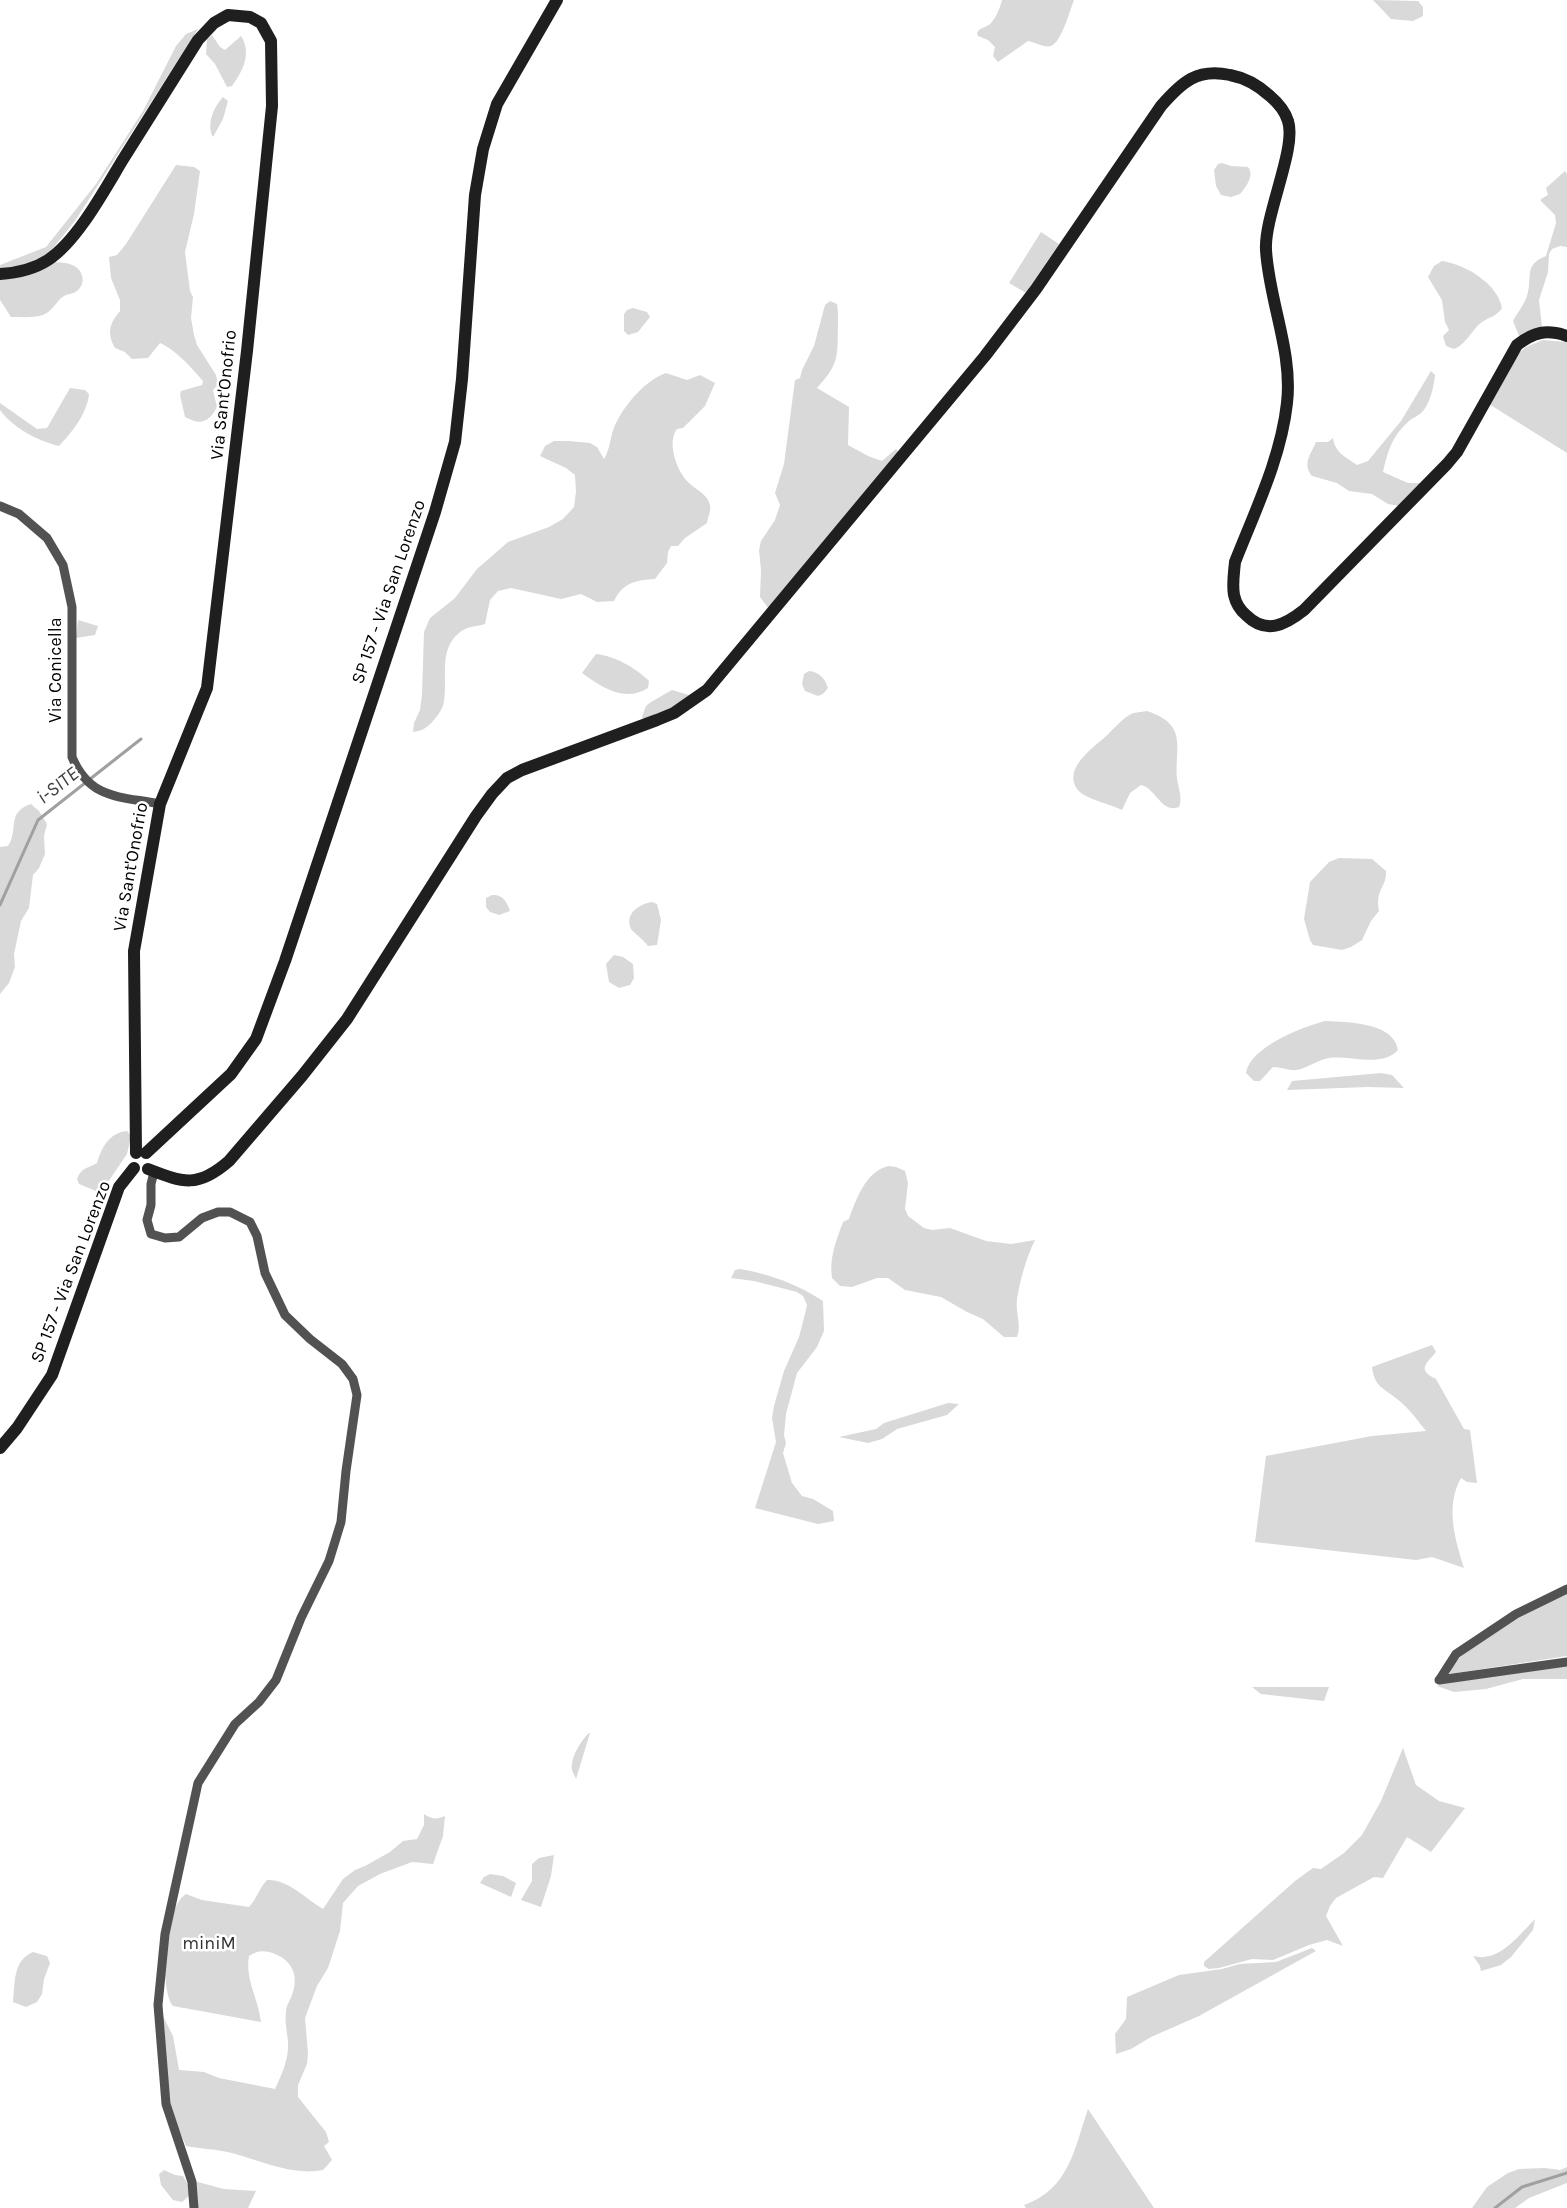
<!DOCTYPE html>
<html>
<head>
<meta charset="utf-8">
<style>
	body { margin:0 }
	canvas { display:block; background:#fff }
</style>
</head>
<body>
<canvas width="1567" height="2208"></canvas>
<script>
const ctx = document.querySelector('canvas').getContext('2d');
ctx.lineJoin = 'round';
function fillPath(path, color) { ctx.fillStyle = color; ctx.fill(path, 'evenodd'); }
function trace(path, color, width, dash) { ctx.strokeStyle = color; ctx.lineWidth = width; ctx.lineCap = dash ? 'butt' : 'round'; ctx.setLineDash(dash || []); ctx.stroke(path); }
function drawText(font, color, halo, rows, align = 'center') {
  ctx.font = font + ' Karla,sans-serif'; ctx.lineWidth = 5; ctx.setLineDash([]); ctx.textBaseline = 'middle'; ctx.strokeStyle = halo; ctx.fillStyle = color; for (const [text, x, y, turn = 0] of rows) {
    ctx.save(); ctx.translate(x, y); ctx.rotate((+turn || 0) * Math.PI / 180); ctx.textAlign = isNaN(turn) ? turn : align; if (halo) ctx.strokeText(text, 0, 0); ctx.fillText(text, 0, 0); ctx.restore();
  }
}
const green = new Path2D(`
	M1002 0H1074C1070 10 1061 43 1051 46 1045 48 1034 42 1028 41L998 62 993 56 995 47 988 40 978 36 977 33C981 26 984 29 990 24 996 18 1000 8 1002 0Z
	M1373 0 1418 1 1423 7V16L1413 21 1391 19Z
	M198 29 75 221 49 253 26 264 0 269V265L46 247 96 184 143 111 176 46 186 34Z
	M212 35 220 47 225 50 241 36C252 53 243 71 232 86L227 87 215 64 206 54 207 39Z
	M223 97 228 101 223 119 213 137C206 124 214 107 223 97Z
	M1222 163 1231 166 1248 167C1255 175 1246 187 1240 194L1231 197 1221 195 1216 186 1214 170 1218 164Z
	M176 165 194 167 200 171 194 214 185 252 190 291 193 297 191 318 194 335 197 345 216 375 218 385 213 390 217 407C209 422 201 426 185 417L180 395 181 391 202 385 203 381C191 367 176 350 160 343L148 358 132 359 125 352 115 348C107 333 109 324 120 311V300L111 278 109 257 117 255 126 244Z
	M1565 171 1567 174V247L1560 246 1552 249 1549 254 1548 272 1539 300 1542 327 1519 336 1513 321C1517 313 1524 305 1527 296 1533 277 1523 265 1546 256L1556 223 1555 215 1541 201V199L1548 195 1546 188Z
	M1041 232 1059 244 1026 293 1009 283Z
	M1442 261C1465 264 1498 284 1502 308 1497 316 1490 317 1482 322 1471 330 1467 344 1454 349L1446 346 1443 336 1449 330 1445 322 1442 300 1428 277 1434 266Z
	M54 262C60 263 67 262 72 265 83 269 87 283 77 291 73 294 68 294 64 296 56 301 53 311 43 315 33 318 22 317 11 317L0 300V278Z
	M830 301 837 304C838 311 838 316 838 323 837 354 841 362 817 388L849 407 848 445 868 456 882 461 896 449 900 454 769 609 760 597 761 570 759 550 761 541 775 520 780 505 775 493 784 464 795 380 800 378 802 370 814 346 825 305Z
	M633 308 647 312 650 317 638 332 628 335 624 331V314L627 310Z
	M1543 340 1567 342V453L1489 404 1519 353 1526 347Z
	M1431 371 1435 375C1434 386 1430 403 1423 411 1419 416 1412 418 1408 422 1392 436 1387 453 1383 472L1408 483H1421L1400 506 1388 504 1372 494 1349 491 1337 483 1312 476C1302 464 1311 454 1316 442H1328L1333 438C1335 453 1346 457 1357 465L1368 461 1401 421Z
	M666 373 687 380 700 375 715 383 705 406 683 428 677 429C667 442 676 469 687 481 694 489 707 493 710 505 711 511 708 517 707 523L685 538 678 546H671L668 552 667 563 655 579C637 580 623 582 614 601L597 602 581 594 561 599 511 588 498 591 490 600 485 624C475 627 467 626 459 633 438 650 448 679 444 701 443 709 438 715 433 721 427 728 422 731 413 732L414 723 420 710 422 695 424 632 430 618 455 598 477 569 508 542 549 527 563 519 574 507 576 492 575 475 566 468 540 456 545 446 554 441H569L590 443 597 447 604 459C611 448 610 434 616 423 626 403 646 380 666 373Z
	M70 388 85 390 89 394C87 414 72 432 59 446 38 441 13 428 0 410V403L37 429 47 428Z
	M78 620 98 626 95 635 76 638Z
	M596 654C615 656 636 668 649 681L648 688C625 703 601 687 582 673Z
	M809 671C819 672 825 678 828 688L823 694 818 696 805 691 802 684 804 674Z
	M672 690 689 695 674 710 644 721 642 717 646 706 651 702Z
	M1147 711C1188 725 1175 745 1177 778 1178 788 1183 797 1179 807 1161 814 1156 788 1141 785L1130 793 1122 810C1111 804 1084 799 1077 789 1063 768 1093 748 1105 737 1114 729 1122 718 1133 713 1138 712 1143 712 1147 711Z
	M31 804 39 811 47 824 44 836 45 854 39 868 33 875 29 908 21 921 14 954 15 967 9 983 0 994V847L8 846C19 830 6 812 31 804Z
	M1339 858 1372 859 1386 871C1387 887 1375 889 1379 911L1371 921 1362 940 1351 947 1342 950 1313 945 1310 940 1304 919 1310 882 1329 862Z
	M492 895C502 894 507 901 510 911L499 915 490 912 486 907V898Z
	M652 902 657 904 661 920 657 945 648 946C644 940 634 933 631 929 624 913 640 904 652 902Z
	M614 955 623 957 633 964 634 978 630 985 619 988 609 982 606 964Z
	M1325 1021C1346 1022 1394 1022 1398 1050 1382 1068 1349 1055 1329 1058 1317 1060 1308 1068 1297 1070 1289 1071 1281 1067 1273 1067L1260 1081H1254L1246 1073C1250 1047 1302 1027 1325 1021Z
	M1381 1073 1392 1075 1404 1088 1368 1087 1287 1090 1292 1081Z
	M127 1131 131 1136 127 1154 104 1188 96 1191 79 1184 77 1179C82 1167 87 1169 97 1163 102 1147 109 1133 127 1131Z
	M888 1166 896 1167 905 1171 908 1183 905 1209 908 1216 924 1228 932 1230 950 1228 986 1241 1011 1244 1035 1240C1026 1258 1020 1280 1017 1299 1015 1312 1022 1325 1017 1337H1004L983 1319 967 1312 941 1297 905 1290 888 1278H877L852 1287 840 1286 832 1278C829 1258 836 1241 843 1222L849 1219C856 1200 865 1172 888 1166Z
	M739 1269C768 1273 799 1285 823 1301L824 1331 817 1347 797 1373 786 1414 784 1435 786 1443 783 1453 792 1483 802 1496 813 1499 833 1511 834 1521 818 1524 755 1508 776 1442 772 1418 774 1406 784 1371 799 1337 805 1314 807 1305 803 1296 797 1292 754 1281 731 1278 735 1270Z
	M1432 1345 1436 1352C1427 1363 1416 1370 1436 1379L1464 1429 1470 1430 1477 1483 1467 1482 1461 1478C1445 1506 1455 1539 1464 1568L1432 1557 1416 1560 1255 1542 1266 1456 1372 1436 1426 1431C1418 1421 1408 1407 1397 1399 1383 1387 1375 1388 1372 1367Z
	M948 1403 959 1404 947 1415 897 1429 882 1439 868 1443 839 1437 876 1429 884 1423Z
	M1567 1593V1656L1450 1674C1453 1647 1542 1605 1567 1593Z
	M1567 1666V1679H1523L1486 1689 1454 1692 1437 1686 1442 1683Z
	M1252 1687H1329L1324 1701 1261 1694Z
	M589 1733H590L576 1779C575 1776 573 1773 572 1770 570 1757 581 1741 589 1733Z
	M1403 1748 1416 1785 1439 1801 1465 1808 1431 1852 1407 1837 1383 1878 1374 1877 1336 1898 1330 1906 1326 1916 1343 1946 1327 1940 1309 1945 1273 1960 1252 1959 1219 1968 1209 1969 1204 1966V1962L1295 1881 1313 1868 1321 1869 1344 1853 1362 1835 1381 1801Z
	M424 1814C432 1819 436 1820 445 1816L443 1836 433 1864 412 1862 380 1874 358 1886 343 1903 340 1931 328 1968 317 1986 305 2018 308 2053 307 2064 298 2085V2097L326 2132 329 2142 324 2146 332 2160 323 2170C292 2176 262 2161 232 2153 217 2149 201 2149 186 2146L167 2101 161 2012 173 2036 179 2070 204 2072 219 2078 275 2089C281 2076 287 2063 288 2049 289 2037 284 2024 286 2012 286 2005 290 2001 292 1995 299 1977 293 1961 275 1954 266 1950 257 1950 249 1956 245 1980 258 1997 261 2022L173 2006C159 1988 164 1907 186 1894L202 1900 249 1907C257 1899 259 1888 267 1880 288 1879 306 1899 323 1909L343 1879 355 1870 365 1866 390 1852 403 1841 417 1839 424 1825Z
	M554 1855 551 1876 541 1907 521 1900 532 1881V1864L539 1858Z
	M490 1874 503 1876 516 1883 511 1897 480 1883 484 1877Z
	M1535 1919 1533 1930 1511 1957 1501 1965 1481 1971 1480 1966 1473 1956C1499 1963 1518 1936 1535 1919Z
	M1312 1948 1316 1951 1199 2016 1151 2037 1131 2049 1116 2054 1115 2034 1126 2019 1127 1997 1179 1975 1222 1969 1240 1964 1276 1962Z
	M33 1952 47 1956 50 1963 44 1979 42 1994 37 2002 26 2007 13 2002C15 1983 13 1960 33 1952Z
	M1088 2109 1154 2208H1026L1024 2205C1069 2189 1074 2150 1088 2109Z
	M1567 2167V2183L1529 2198 1515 2208H1472L1487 2187 1508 2173 1519 2169 1545 2168 1560 2170Z
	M164 2170 175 2175 183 2176 189 2186 190 2195 182 2202 173 2200 161 2185 159 2174Z
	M194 2181 224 2189 256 2191 248 2208H197Z`);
const stream = new Path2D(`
	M0 905 38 820 141 739
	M1495 2208 1522 2187 1567 2173`);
const street = new Path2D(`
	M0 506 19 514 47 538 63 565 72 607V757C90 800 120 796 160 804
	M154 1172 151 1184V1205L147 1220 151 1234 165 1238 179 1237 202 1218 218 1212H230L250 1222 257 1236 265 1273 285 1315 310 1339 342 1364 353 1379 357 1395 346 1471 341 1522 329 1561 301 1618 276 1680 259 1702 235 1724 198 1783 165 1934 158 2005 166 2104 192 2182 194 2208
	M1440 1679 1456 1654 1516 1614 1567 1589
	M1439 1680 1567 1662`);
const secondary = new Path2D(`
	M0 274C17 273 34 269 48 260 77 241 104 191 122 161 147 121 173 80 198 40L214 23 228 15 250 17 261 23 271 41 272 106 247 351 207 688 160 804 134 951 136 1153
	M146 1153 231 1074 256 1039 285 961 435 512 455 442 462 379 475 195 483 149 497 104 557 0
	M148 1169C184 1183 198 1188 229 1161L302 1076 347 1019 476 816 492 794 507 778 522 770 657 720 674 713 707 690 985 356 1036 289 1161 106C1182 82 1197 68 1230 75 1246 78 1258 85 1270 96 1277 102 1285 111 1288 121 1297 148 1264 216 1266 250 1269 301 1293 352 1287 403 1281 458 1255 511 1235 562 1234 573 1232 584 1234 595 1236 604 1240 610 1246 615 1266 635 1285 625 1304 610L1447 464 1457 452 1517 345C1534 332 1546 329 1567 336
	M0 1448 17 1428 52 1375 119 1187 134 1168`);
const streetNames = [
	["Via Sant'Onofrio",224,395,-84],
	["SP 157 - Via San Lorenzo",389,592,-71],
	["Via Conicella",56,670,-90],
	["Via Sant'Onofrio",131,867,-80],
	["SP 157 - Via San Lorenzo",71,1272,-69]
];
const parkNames = [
	["miniM",209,1944]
];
const waterNames = [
	["i-SITE",58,786,-38]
];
fillPath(green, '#d9d9d9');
trace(stream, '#a0a0a0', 3);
trace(street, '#525252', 9);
trace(secondary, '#1f1f1f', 12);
drawText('18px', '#000', '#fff', streetNames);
drawText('18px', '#303030', '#fff', parkNames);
drawText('italic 20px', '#414141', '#fff', waterNames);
</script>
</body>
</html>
